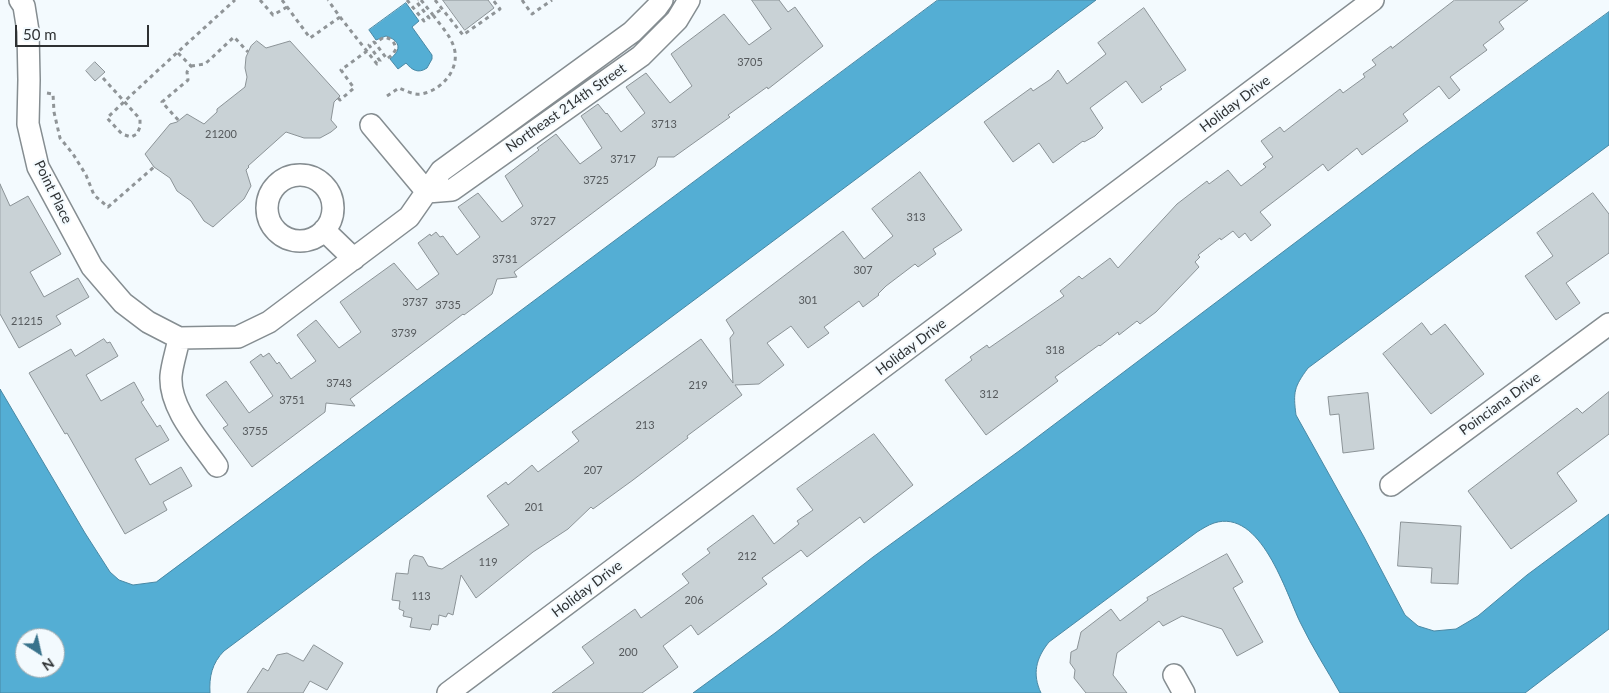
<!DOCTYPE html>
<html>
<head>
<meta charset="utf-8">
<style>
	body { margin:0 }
	#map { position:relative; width:1609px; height:693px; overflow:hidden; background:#f3fafe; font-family:Lato,sans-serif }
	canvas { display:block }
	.north { position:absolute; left:15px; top:628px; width:50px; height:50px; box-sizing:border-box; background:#f3fafe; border:1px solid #a4aaad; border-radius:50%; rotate:145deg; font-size:14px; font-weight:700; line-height:20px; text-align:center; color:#2e3133 }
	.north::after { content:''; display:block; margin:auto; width:18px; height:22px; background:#39738c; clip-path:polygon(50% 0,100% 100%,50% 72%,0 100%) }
	.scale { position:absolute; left:15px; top:25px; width:134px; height:22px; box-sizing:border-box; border:2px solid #2e3133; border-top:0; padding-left:6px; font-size:15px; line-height:18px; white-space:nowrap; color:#2e3133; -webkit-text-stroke:4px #f3fafe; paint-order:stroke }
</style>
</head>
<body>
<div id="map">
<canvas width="1609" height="693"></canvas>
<div class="north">N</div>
<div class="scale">50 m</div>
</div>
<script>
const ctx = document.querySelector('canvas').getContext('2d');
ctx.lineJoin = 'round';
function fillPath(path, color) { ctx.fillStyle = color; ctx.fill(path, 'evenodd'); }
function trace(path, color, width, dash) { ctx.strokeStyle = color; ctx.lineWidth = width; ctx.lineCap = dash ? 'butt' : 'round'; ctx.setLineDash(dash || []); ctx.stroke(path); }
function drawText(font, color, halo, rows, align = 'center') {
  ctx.font = font + ' Lato,sans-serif'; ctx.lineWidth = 4; ctx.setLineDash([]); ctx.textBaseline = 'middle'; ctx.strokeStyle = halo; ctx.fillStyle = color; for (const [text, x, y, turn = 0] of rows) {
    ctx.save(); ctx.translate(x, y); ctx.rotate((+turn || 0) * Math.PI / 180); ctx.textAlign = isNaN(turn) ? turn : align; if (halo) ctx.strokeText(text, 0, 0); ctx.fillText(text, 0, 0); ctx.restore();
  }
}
const water = new Path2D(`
	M938 0H1096L224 651C212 663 209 677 210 693H0V389L85 533 110 572 119 580 133 585 156 582ZM25 638H55V668H25Z
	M406 3 419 21 412 27 432 55V59L427 68C418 74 412 70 406 63L398 69 390 59C403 49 399 40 386 36L376 40 369 30Z
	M1609 12V145L1308 368C1294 387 1293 392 1296 415L1364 537 1405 615 1418 626 1434 631 1456 629 1478 616 1527 575 1609 514V629L1525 693H1340C1327 670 1312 647 1300 622 1286 593 1261 508 1214 523 1208 525 1202 529 1197 532L1049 642C1036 658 1032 674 1041 693H693L775 633 873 557 1019 451 1418 150Z`);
const building = new Path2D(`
	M443 0H488L494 8 465 30Z
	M752 0H779L788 12 795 7 823 46 768 89 767 87 728 115 730 117 674 157H658L655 166 514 272 517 277 497 279 492 294 464 315 463 314 350 399 355 406 326 403 325 412 252 467 223 428 228 425 206 395 226 381 249 413 273 396 250 362 261 354 263 357 269 353 277 364 279 362 291 379 316 361 297 335 316 320 339 348 361 332 340 302 394 263 417 290 439 274 418 243 430 234 431 236 436 232 440 237 443 236 457 255 480 237 458 207 478 193 502 222 523 206 505 176 539 150 537 148 556 134 580 164 602 148 581 116 598 104 606 114 607 113 621 132 645 113 626 87 646 73 670 103 692 86 671 54 724 14 749 45 771 29Z
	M1455 0H1528L1499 22 1504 29 1483 45 1487 50 1450 77 1460 90 1449 99 1439 86 1403 114 1408 121 1362 155 1357 148 1328 171 1323 164 1260 212 1271 225 1251 241 1245 233 1239 238 1233 231 1221 240 1220 238 1198 255 1200 257 1195 262 1199 267 1156 312 1140 324 1137 321 1119 335 1118 332 1100 346 1099 345 1055 377 1058 381 986 435 945 380 972 360 970 357 987 345 989 348 1064 296 1060 291 1079 276 1082 279 1110 258 1118 268 1177 204 1207 181 1209 184 1228 170 1241 186 1266 167 1263 164 1273 157 1261 141 1280 127 1284 132 1340 89 1343 93 1365 77 1363 74 1376 65 1372 60 1391 46 1392 48Z
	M1144 8 1186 70 1160 87 1162 89 1142 103 1126 81 1090 108 1103 128 1095 136 1084 142 1083 141 1053 163 1039 143 1013 162 984 122 1031 88 1033 91 1051 79 1058 70 1067 84 1106 54 1098 43Z
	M257 41 266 48 290 41 340 96 334 102 331 120 337 127 331 132 320 138H304L286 132 248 166 249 167 246 170 251 186 244 199 213 227 204 221 191 201 177 191 170 178 154 167 145 154 170 124 177 122 187 114 204 124 217 112V109L245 87 247 77 245 68 246 57 251 46Z
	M95 62 105 72 95 81 86 71Z
	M920 172 962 230 933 249 936 254 918 267 915 264 886 286 878 294 879 295 863 307 859 301 824 327 829 333 808 348 791 326 767 343 784 365 759 384 735 385 742 395 687 436 688 438 633 480 593 509 591 507 568 529 533 552 476 598 461 575 453 615 448 613 446 617 439 615 438 625 432 624 430 630 410 627 412 618 403 616 404 611 399 609 400 601 392 600 396 573 408 574 410 560 414 555 423 557 428 566 442 569 509 525 487 496 506 482 508 485 532 465 538 472 579 441 572 432 701 339 733 383 730 338 734 333 726 320 843 231 864 259 893 236 872 209Z
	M0 184 10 206 28 196 61 254 30 272 44 297 78 278 89 297 56 316 61 324 19 348 0 314Z
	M1593 193 1609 214V253L1566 283 1580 303 1556 320 1525 276 1553 256 1537 233Z
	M1422 323 1431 335 1445 324 1484 374 1431 414 1383 354Z
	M104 339 107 343 110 342 118 356 86 375 101 401 134 382 144 400 141 402 157 427 160 425 169 440 135 459 150 485 181 467 192 486 163 502 167 510 125 534 67 433 65 434 29 373 71 349 75 356Z
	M1609 392V434L1557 473 1577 501 1511 549 1468 491 1577 408 1582 413Z
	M1368 393 1374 449 1343 453 1339 414 1330 415 1328 397Z
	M874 434 913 485 864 523 860 517 807 557 801 550 762 578 767 584 698 635 691 625 663 646 678 667 642 693H552L594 663 582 647 635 609 641 618 689 583 682 574 710 553 707 549 753 515 774 544 799 524 797 521 813 510 797 489Z
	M1401 522 1461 526 1458 584 1431 583 1432 568 1398 566Z
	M1227 554 1243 582 1233 588 1263 642 1237 656 1222 629 1182 616 1163 626 1159 621 1117 653 1113 675 1127 693H1086L1074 678 1075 670 1070 663 1071 652 1077 649 1081 632 1111 609 1120 621 1148 600 1147 598Z
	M314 645 343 663 327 690 310 681 303 693H247L263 668 268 671 277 655 287 653 303 661Z`);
const path = new Path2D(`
	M260 0 273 15 287 7
	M282 0 310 38 340 17 328 0
	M407 0 424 21 429 18 416 1 418 0
	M421 0 433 15 442 9
	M435 0 463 35 500 9 493 0
	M522 0 532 14 552 0
	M340 17 377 64 380 61 369 45 374 42 375 43 387 59 393 54 396 49C394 41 392 39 384 37L375 43
	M178 53 191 66 187 72 188 80 162 102 179 121
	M191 66 205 64 234 37 248 52
	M103 78 140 119V127L137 134 131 137 122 134 107 118C149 78 192 39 235 0
	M47 93 53 94 54 112 60 138 73 154 86 175 94 195 108 207 154 167
	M387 96 399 88C406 91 414 95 421 94 440 91 458 72 455 52 453 38 441 26 433 15
	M338 98 340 100 354 88 341 70 367 51`);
const minor = new Path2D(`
	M20 0 24 6 28 31 29 80 28 124 38 167 92 267 123 303 148 322 179 338 238 337 269 322 409 217 441 171 632 32 657 7 662 0
	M371 125 427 192
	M267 208a33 33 0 1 1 66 0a33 33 0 1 1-66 0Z
	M427 192 452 190 641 56 677 20 689 0
	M324 230 354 259
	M179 338C177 350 172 364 171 376 169 408 199 440 217 466
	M1391 485 1609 324
	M1174 675 1184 693
	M448 693 1373 0`);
const numberNames = [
	["3705",750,62],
	["3713",664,124],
	["21200",221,134],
	["3717",623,159],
	["3725",596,180],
	["313",916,217],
	["3727",543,221],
	["3731",505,259],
	["307",863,270],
	["301",808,300],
	["3737",415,302],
	["3735",448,305],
	["21215",27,321],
	["3739",404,333],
	["318",1055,350],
	["3743",339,383],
	["219",698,385],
	["312",989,394],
	["3751",292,400],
	["213",645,425],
	["3755",255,431],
	["207",593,470],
	["201",534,507],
	["212",747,556],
	["119",488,562],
	["113",421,596],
	["206",694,600],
	["200",628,652]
];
const streetNames = [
	["Holiday Drive",1235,104,-37],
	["Northeast 214th Street",566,108,-35],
	["Point Place",53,192,64],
	["Holiday Drive",911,347,-37],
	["Poinciana Drive",1500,404,-36],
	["Holiday Drive",587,589,-37]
];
fillPath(water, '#54aed4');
trace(water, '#4988a4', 1);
fillPath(building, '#c9d2d6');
trace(building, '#8b9397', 1);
trace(minor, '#858d91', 24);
trace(path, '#8f9497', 3, [4, 4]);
trace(minor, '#fff', 21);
drawText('11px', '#55595c', null, numberNames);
drawText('14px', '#2e3133', '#f3fafe', streetNames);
</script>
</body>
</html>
